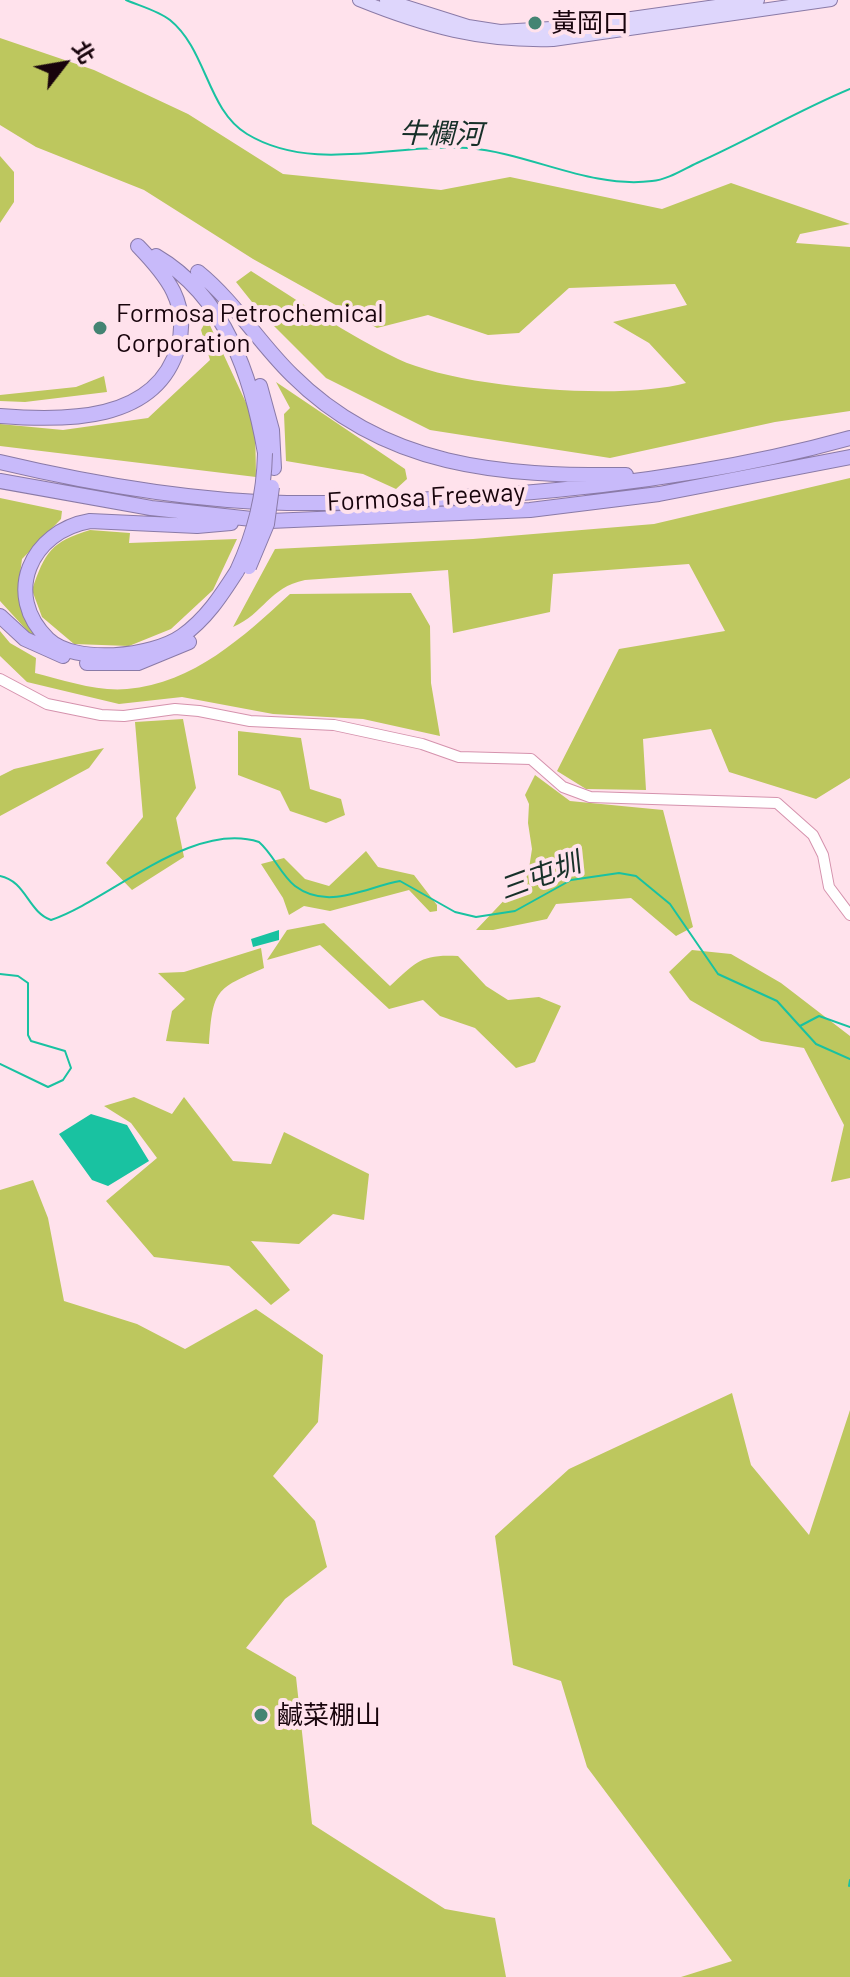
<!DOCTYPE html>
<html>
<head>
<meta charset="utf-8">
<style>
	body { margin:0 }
	#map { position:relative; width:850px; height:1977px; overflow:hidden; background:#ffe2ec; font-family:Barlow,"Noto Sans TC",sans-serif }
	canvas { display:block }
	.north { position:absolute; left:24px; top:24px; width:80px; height:80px; -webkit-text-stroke:6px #ffe2ec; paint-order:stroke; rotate:59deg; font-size:22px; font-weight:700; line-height:32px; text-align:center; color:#18040c }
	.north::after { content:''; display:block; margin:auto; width:28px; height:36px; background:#18040c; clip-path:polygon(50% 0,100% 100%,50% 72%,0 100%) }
</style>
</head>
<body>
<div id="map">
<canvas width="850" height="1977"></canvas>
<div class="north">北</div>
</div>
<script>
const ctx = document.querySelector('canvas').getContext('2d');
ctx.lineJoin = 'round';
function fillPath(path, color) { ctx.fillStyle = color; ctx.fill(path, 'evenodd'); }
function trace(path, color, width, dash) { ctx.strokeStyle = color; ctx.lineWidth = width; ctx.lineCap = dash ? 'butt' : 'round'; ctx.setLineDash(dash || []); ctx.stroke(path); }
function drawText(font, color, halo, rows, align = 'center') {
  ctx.font = font + ' Barlow,"Noto Sans TC",sans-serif'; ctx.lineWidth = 8; ctx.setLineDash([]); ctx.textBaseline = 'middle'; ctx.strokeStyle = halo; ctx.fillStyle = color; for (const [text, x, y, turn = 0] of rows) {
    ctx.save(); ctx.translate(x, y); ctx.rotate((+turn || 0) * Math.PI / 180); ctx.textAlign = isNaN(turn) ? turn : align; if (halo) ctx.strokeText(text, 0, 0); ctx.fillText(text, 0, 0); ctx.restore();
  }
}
const green = new Path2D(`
	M0 38 94 70 188 114 283 174 441 190 510 177 662 209 731 183 850 224 800 234 796 243 850 247V411L775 422 610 458 430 430 326 378 260 312 236 282 251 271C299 301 347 335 398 359 459 388 621 401 686 383L649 343 613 322 687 305 675 284 569 288 519 333 488 335 428 315 377 328 253 259 144 190 36 147 0 125Z
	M0 156 14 172V202L0 223Z
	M207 319 255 422 256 477 0 446V424L63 430 148 418 210 360 201 330Z
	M104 376 107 392 25 402 0 401V395L76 387Z
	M276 382 405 469 407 479 396 489 363 474 286 461 284 414 290 408Z
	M850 478V778L816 799 729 772 711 729 643 739 646 790 586 789 557 771 619 649 725 631 689 564 553 574 550 612 453 633 448 570 305 580C268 588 265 613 233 627L275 549 473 539 654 524Z
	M0 498 62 511 61 519 22 559 19 582 39 639 33 637 0 601Z
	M90 530 130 533 129 543 237 539 213 590 171 629 129 646 74 644 42 617 32 590C45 552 51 542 90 530Z
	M411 593 430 626 431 683 440 736 363 719 273 714 182 697 119 704 27 682 0 656V631L10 643 36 658 35 673C63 680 98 692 127 689 194 683 243 637 290 594Z
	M183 719 196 788 176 818 184 857 132 890 106 863 143 817 135 722Z
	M238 731 301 738 310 789 341 799 345 815 326 823 290 811 280 791 238 775Z
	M104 748 89 768 0 816V776L14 769Z
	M535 775 570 801 663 810 693 927 676 936 631 898 556 904 547 919 493 930H476L528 875 532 849 528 823 529 804 525 795Z
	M366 851 378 867 414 875 437 905V911L430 912 409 890 330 911 304 906 289 915 283 898 261 864 284 858 305 879 329 886Z
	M324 923 390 986C416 962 421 954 458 956L486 986 508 1000 539 997 561 1006 535 1062 516 1068 475 1028 440 1016 423 1000 389 1009 320 945 267 960 287 930Z
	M261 948 264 968C215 989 213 990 209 1044L166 1041 172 1011 185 999 158 973 184 972Z
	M692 950 731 954 781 983 850 1036V1178L831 1182 844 1125 804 1048 761 1041 690 1000 669 972Z
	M134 1097 172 1114 184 1097 233 1161 271 1164 284 1132 369 1174 364 1220 333 1214 299 1244 251 1241 290 1290 271 1305 229 1266 154 1257 106 1201 157 1158 131 1123 104 1106Z
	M33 1180 48 1218 64 1301 137 1324 185 1349 256 1309 323 1355 318 1422 273 1476 315 1521 327 1567 285 1599 246 1648 296 1677 312 1824 445 1909 495 1918 506 1977H0V1190Z
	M732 1393 751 1465 809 1535 850 1410V1977H681L732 1961 587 1767 561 1681 513 1665 495 1536 569 1469Z`);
const water = new Path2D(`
	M279 930V940L253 947 251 939Z
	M91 1114 127 1125 149 1161 108 1186 92 1180 59 1134Z`);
const stream = new Path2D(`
	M126 0C140 6 159 11 170 20 207 50 207 110 247 134 313 174 396 143 468 148 530 153 590 189 652 181 667 180 684 169 697 163 749 140 797 111 850 89
	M0 876C26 881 28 912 51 920 110 900 192 820 259 842 273 854 281 875 295 886 328 911 366 887 400 881L455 912 476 917 515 911 571 880 619 873 636 876 670 904 718 974 777 1001 816 1044 850 1059
	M0 974 18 976 28 983V1035L31 1041 65 1051 71 1068 63 1080 48 1087 0 1064
	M800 1026 819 1016 850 1027
	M849 1886 850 1880`);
const secondary = new Path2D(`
	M0 679 47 704 101 715 124 716 175 709 199 711 250 721 334 725 422 744 459 757 531 759 563 787 590 797 777 803 813 835 823 855 829 887 850 915`);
const primary = new Path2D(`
	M359 0C426 27 481 42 553 40L831 0
	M386 0 468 26 500 31 568 27 758 0`);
const highway = new Path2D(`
	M156 256C226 297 252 378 265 453
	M198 272C235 302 259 343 292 375 385 468 501 476 626 475
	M260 386 272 430 274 468
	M0 416C64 421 156 423 178 347 190 304 167 276 138 246
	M0 462C93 484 191 501 287 503 361 504 436 499 511 494 625 485 739 469 850 438
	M0 481 151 508 270 521 530 510 659 494 850 457
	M231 523 197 526 90 521C31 531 2 595 48 639 75 665 152 657 182 636 206 619 221 596 237 571
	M0 616 25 639 63 656
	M87 663H138L189 642`);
const highwayBridge = new Path2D(`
	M249 567 267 524 272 487
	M237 571C255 532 264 496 265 453`);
const markers = [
	[535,23,8,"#448473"],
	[100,328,8,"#448473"],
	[261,1715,8,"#448473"]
];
const poiNames = [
	["黃岡口",551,23],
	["Formosa Petrochemical",116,313],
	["Corporation",116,343],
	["鹹菜棚山",277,1715]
];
const streetNames = [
	["Formosa Freeway",426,497,-3]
];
const waterNames = [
	["牛欄河",441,134,1],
	["三屯圳",540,876,-20]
];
fillPath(green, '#bdc75e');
fillPath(water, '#19c2a1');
trace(stream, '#19c2a1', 2);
trace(secondary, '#d592ad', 12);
trace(primary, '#8a7aa7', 14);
trace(highway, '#8a7aa7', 16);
trace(secondary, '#fff', 10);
trace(primary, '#ded6fc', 12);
trace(highway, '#c8bafa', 14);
trace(highwayBridge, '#8a7aa7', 16, []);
trace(highwayBridge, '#c8bafa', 14);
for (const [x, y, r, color] of markers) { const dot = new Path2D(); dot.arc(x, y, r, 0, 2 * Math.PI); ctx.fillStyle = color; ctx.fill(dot); trace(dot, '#ffe2ec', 3); }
drawText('26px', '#18040c', '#ffe2ec', poiNames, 'left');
drawText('26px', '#18040c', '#ffe2ec', streetNames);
drawText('italic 28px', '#173029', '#ffe2ec', waterNames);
</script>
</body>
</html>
